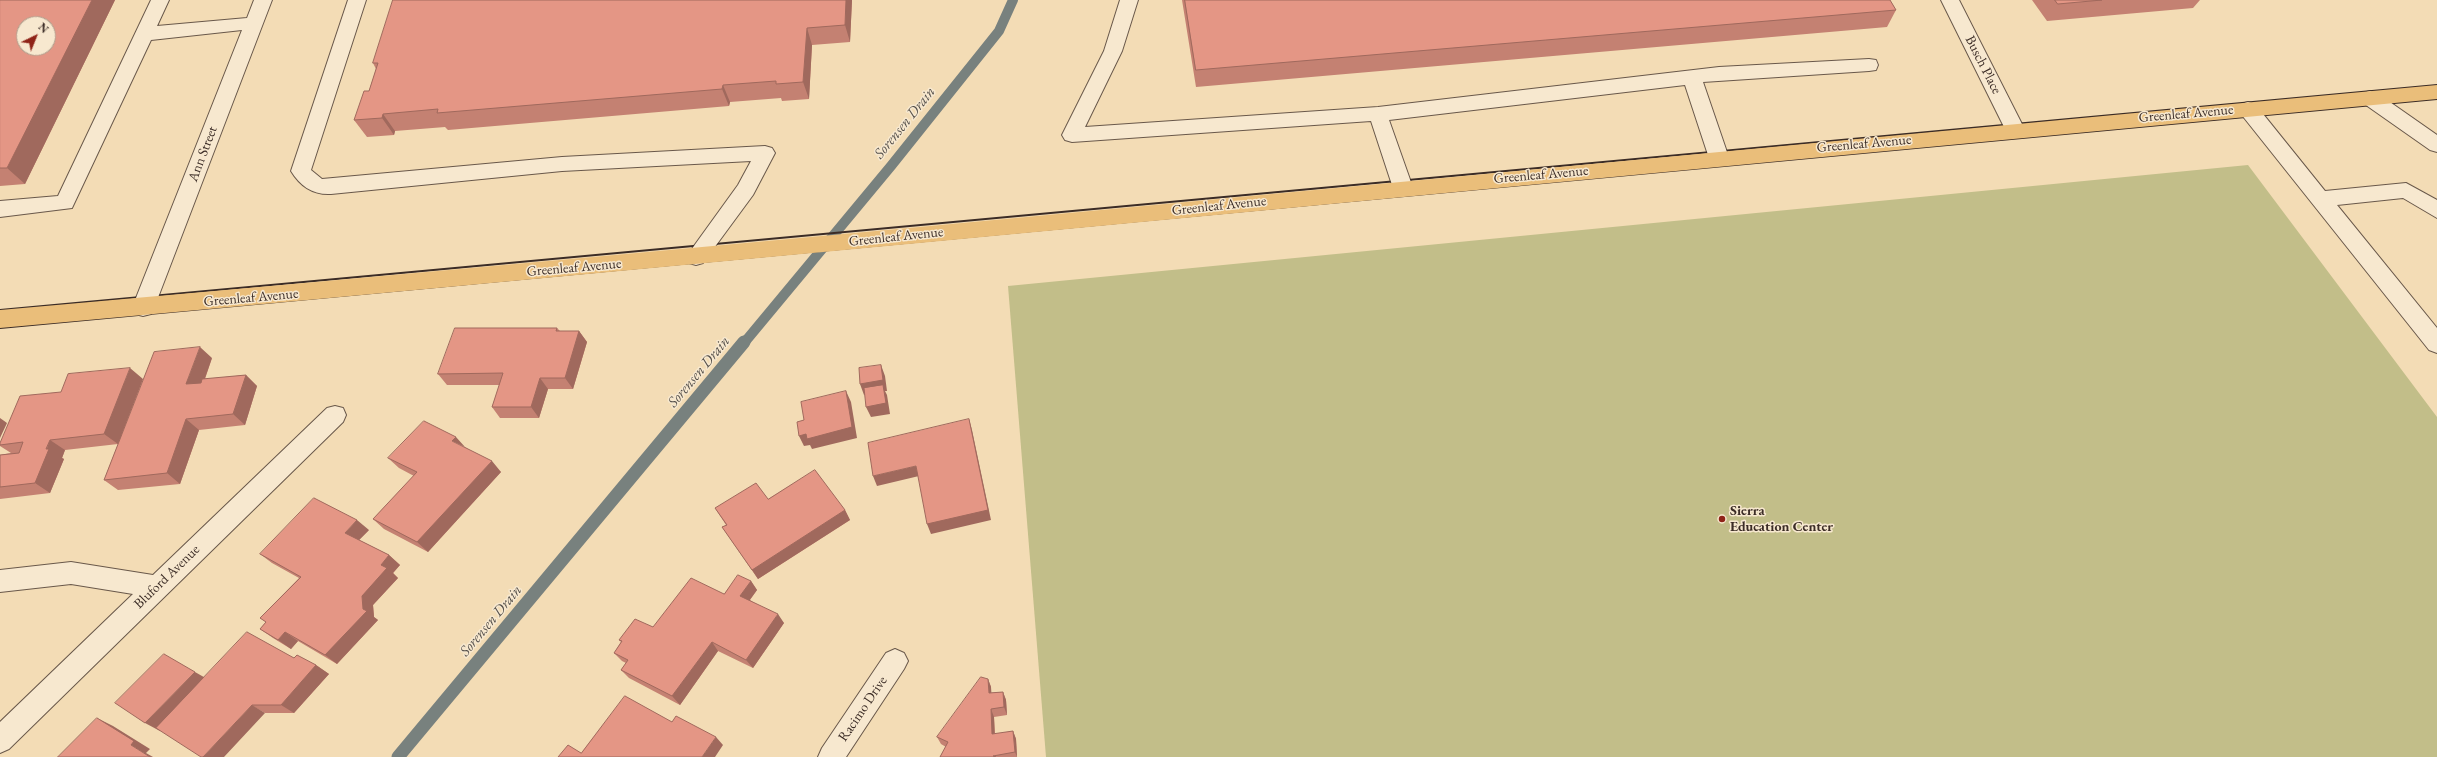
<!DOCTYPE html>
<html>
<head>
<meta charset="utf-8">
<style>
	body { margin:0 }
	#map { position:relative; width:2437px; height:757px; overflow:hidden; background:#f3dcb5; font-family:"EB Garamond",serif }
	canvas { display:block }
	.north { position:absolute; left:16px; top:16px; width:40px; height:40px; box-sizing:border-box; background:#f7e8cf; border:1px solid #ac9d8b; border-radius:50%; rotate:43deg; font-size:11px; font-weight:700; line-height:16px; text-align:center; color:#3b2c26 }
	.north::after { content:''; display:block; margin:auto; width:14px; height:18px; background:#8f2418; clip-path:polygon(50% 0,100% 100%,50% 72%,0 100%) }
</style>
</head>
<body>
<div id="map">
<canvas width="2437" height="757"></canvas>
<div class="north">N</div>
</div>
<script>
const ctx = document.querySelector('canvas').getContext('2d');
ctx.lineJoin = 'round';
function fillPath(path, color) { ctx.fillStyle = color; ctx.fill(path, 'evenodd'); }
function trace(path, color, width, dash) { ctx.strokeStyle = color; ctx.lineWidth = width; ctx.lineCap = dash ? 'butt' : 'round'; ctx.setLineDash(dash || []); ctx.stroke(path); }
function drawText(font, color, halo, rows, align = 'center') {
  ctx.font = font + ' "EB Garamond",serif'; ctx.lineWidth = 3; ctx.setLineDash([]); ctx.textBaseline = 'middle'; ctx.strokeStyle = halo; ctx.fillStyle = color; for (const [text, x, y, turn = 0] of rows) {
    ctx.save(); ctx.translate(x, y); ctx.rotate((+turn || 0) * Math.PI / 180); ctx.textAlign = isNaN(turn) ? turn : align; if (halo) ctx.strokeText(text, 0, 0); ctx.fillText(text, 0, 0); ctx.restore();
  }
}
const green = new Path2D(`
	M2248 165 2437 417V757H1046L1008 286Z`);
const streamFar1 = new Path2D(`
	M744 343 891 166 999 31 1013 0`);
const stream = new Path2D(`
	M398 757 744 342`);
const minor = new Path2D(`
	M151 0H169L157 26 247 18 254 0H272L154 308 151 314 143 316 135 314 132 308 242 30 151 40 72 208 0 217V201L58 196Z
	M348 0H366L311 170 322 179 562 157 765 146 772 148 775 153 753 195 703 263 696 265 689 263 686 257 738 185 751 161 562 171 331 194C313 195 300 186 291 171Z
	M1120 0H1138L1122 51 1085 127 1378 107 1719 67 1869 59 1876 60 1878 65 1876 70 1869 71 1703 82 1729 158 1726 163 1719 165 1712 163 1709 158 1685 85 1389 120 1413 188 1410 193 1403 195 1396 193 1393 188 1371 121 1072 142 1065 140 1062 135 1104 51Z
	M1941 0H1959L2025 130 2022 135 2015 137 2008 135Z
	M2370 91 2377 93 2437 135V152L2430 150 2363 103 2361 98 2363 93Z
	M2248 102 2255 104 2325 191 2406 183 2437 200V218L2403 198 2337 205 2437 328V353L2429 350 2241 114 2238 109 2241 104Z
	M335 406 343 408 346 415 343 422 9 749 0 753V722L133 594 71 584 0 592V570L71 562 153 575 327 408Z
	M895 649 904 653 908 661 904 669 846 757H818L822 748 886 653Z`);
const major = new Path2D(`
	M2437 85V99C1625 175 813 255 0 328V310C813 239 1625 160 2437 85Z`);
const wall = new Path2D(`
	M0 0H115L25 184 0 186Z
	M393 0H852L850 42 812 45 809 99 782 101 781 98 730 102 729 106 448 130 445 127 395 131 394 135 367 137 354 120 369 91 376 69 373 63Z
	M1182 0H1890L1896 10 1887 27 1196 87Z
	M2032 0H2200L2193 8 2047 21Z
	M557 328 560 331H579L587 342 573 389H548L539 418H500L492 407 500 385H447L438 374Z
	M212 358 205 379 246 375 257 386 245 425 199 430 180 484 118 490 104 480 118 444 65 450 62 458 64 459 50 493 0 499V455L11 453 0 446V443L61 392 143 379 122 434Z
	M465 447 501 472 428 552 384 529 373 519 414 476 399 468 388 458Z
	M768 499 845 510 850 520 758 579 722 527 726 525 715 508Z
	M369 530 359 540 389 555 400 565 393 573 398 578 373 605 374 617 378 620 337 664 298 641 291 649 273 638 260 629 266 622 260 618 299 578 272 563 260 554Z
	M751 581 757 590 750 600 784 623 753 668 718 651 680 705 629 678 621 670 626 663 622 661 614 653 621 642 619 640 653 627Z
	M294 658 316 665 329 674 294 713H265L204 678Z
	M988 679 991 687V693L1003 692 1006 700 1007 715 994 717 995 734 1013 731 1016 739 1017 757H940L946 747 941 744 937 737Z`);
const shadedWall = new Path2D(`
	M92 0H115L25 184 7 168Z
	M846 0H852L850 42 845 25Z
	M807 28 812 45 809 99 803 82Z
	M723 85 730 102 729 106 722 89Z
	M383 114 395 131 394 135 382 118Z
	M579 331 587 342 573 389 565 378Z
	M200 347 212 358 199 395 186 384Z
	M881 365 885 376 887 391H885L887 395 890 414 871 417 866 407 884 391 864 395 860 384Z
	M130 368 143 379 118 444 104 434Z
	M246 375 257 386 245 425 233 414Z
	M540 378 548 389 539 418 531 407Z
	M846 391 851 402 857 438 812 449 810 445 804 446 799 436Z
	M0 418 7 423 0 438Z
	M186 419 199 430 180 484 167 473Z
	M969 419 972 430 991 520 931 534 927 524Z
	M456 437 465 447 452 441Z
	M50 440 65 450 62 458 64 459 50 493 35 483Z
	M492 461 501 472 428 552 417 542Z
	M916 466 919 476 877 486 873 476Z
	M845 510 850 520 758 579 752 570Z
	M357 520 369 530 356 543 345 533Z
	M389 555 400 565 393 573 398 578 373 605 374 617 378 620 337 664 325 655 363 609 362 596 381 565Z
	M751 581 757 590 746 605 740 596Z
	M778 614 784 623 753 668 746 660Z
	M285 632 298 641 291 649 278 640Z
	M712 642 718 651 680 705 672 696Z
	M316 665 329 674 294 713 281 705Z
	M195 672 209 680 160 731 145 723Z
	M988 679 991 687 992 701 989 693Z
	M1003 692 1006 700 1007 715 1004 707Z
	M252 705 265 713 224 757H203Z
	M991 709 994 717 995 742 992 734Z
	M97 718 113 726 150 749 146 753 153 757H150L131 745Z
	M1013 731 1016 739 1017 757 1015 752Z
	M716 737 723 745 715 757H702Z`);
const building = new Path2D(`
	M0 0H92L7 168H0ZM24 24H48V48H24Z
	M393 0H846L845 25 807 28 803 82 776 84V81L723 85 722 89 437 113 438 109 383 114 382 118 354 120 364 91H369L378 63H373Z
	M1185 0H1890L1896 10 1196 70Z
	M2055 0H2102L2058 4Z
	M455 328H557L556 331H579L565 378H540L531 407H492L503 373 438 374Z
	M200 347 186 384 201 383 202 379 246 375 233 414 186 419 167 473 104 480 154 352Z
	M881 365 883 380 860 384 859 368Z
	M130 368 104 434 50 440 46 449H49L35 483 0 487V455L19 453 23 442 0 445V443L20 396 61 392 68 374Z
	M883 385 886 403 866 407 864 388Z
	M846 391 852 427 807 439 806 434 799 436 797 422 804 420 801 402Z
	M969 419 988 510 927 524 916 466 873 476 868 443Z
	M424 421 456 437 452 441 492 461 417 542 373 519 417 472 388 458Z
	M815 470 845 510 752 570 722 527 727 525 715 508 756 483 768 499Z
	M314 498 357 520 345 533 389 555 381 565 387 568 362 596 363 609 367 611 325 655 285 632 278 640 260 629 266 622 260 618 301 577 260 554Z
	M738 575 751 581 740 596 778 614 746 660 712 642 672 696 621 670 628 660 614 653 622 641 619 640 635 619 653 627 691 578 724 594Z
	M247 632 294 658 297 655 316 665 281 705H252L203 757H201L156 728Z
	M164 654 195 672 145 723 115 703Z
	M981 677 988 679 989 693 1003 692 1004 707 991 709 992 734 1013 731 1015 752 993 756 996 757H940L948 742 937 737Z
	M625 696 672 722 676 716 716 737 702 757H558L568 745 581 753Z
	M97 718 134 741 131 745 150 757H58Z`);
const markers = [
	[1722,519,4,"#8f2418"]
];
const streetNames = [
	["Busch Place",1983,65,63],
	["Greenleaf Avenue",2186,114,-5],
	["Greenleaf Avenue",1864,144,-5],
	["Ann Street",203,154,-69],
	["Greenleaf Avenue",1541,175,-5],
	["Greenleaf Avenue",1219,206,-6],
	["Greenleaf Avenue",896,237,-6],
	["Greenleaf Avenue",574,268,-5],
	["Greenleaf Avenue",251,298,-5],
	["Bluford Avenue",167,577,-44],
	["Racimo Drive",863,709,-56]
];
const poiNames = [
	["Sierra",1730,511],
	["Education Center",1730,527]
];
const waterNames = [
	["Sorensen Drain",905,123,-51],
	["Sorensen Drain",699,372,-50],
	["Sorensen Drain",491,621,-50]
];
fillPath(green, '#c2be89');
trace(streamFar1, '#78817e', 10);
trace(stream, '#78817e', 13);
trace(minor, '#69584a', 2);
trace(major, '#3b2c26', 2);
fillPath(minor, '#f7e8cf');
fillPath(major, '#eabe7a');
fillPath(wall, '#c48172');
fillPath(shadedWall, '#a0695d');
fillPath(building, '#e49685');
trace(building, '#a0695d', 1);
for (const [x, y, r, color] of markers) { const dot = new Path2D(); dot.arc(x, y, r, 0, 2 * Math.PI); ctx.fillStyle = color; ctx.fill(dot); trace(dot, '#f7e8cf', 1.5); }
drawText('14px', '#3b2c26', '#f7e8cf', streetNames);
drawText('bold 14px', '#3b2c26', '#f7e8cf', poiNames, 'left');
drawText('italic 15px', '#544f4a', '#f7e8cf', waterNames);
</script>
</body>
</html>
